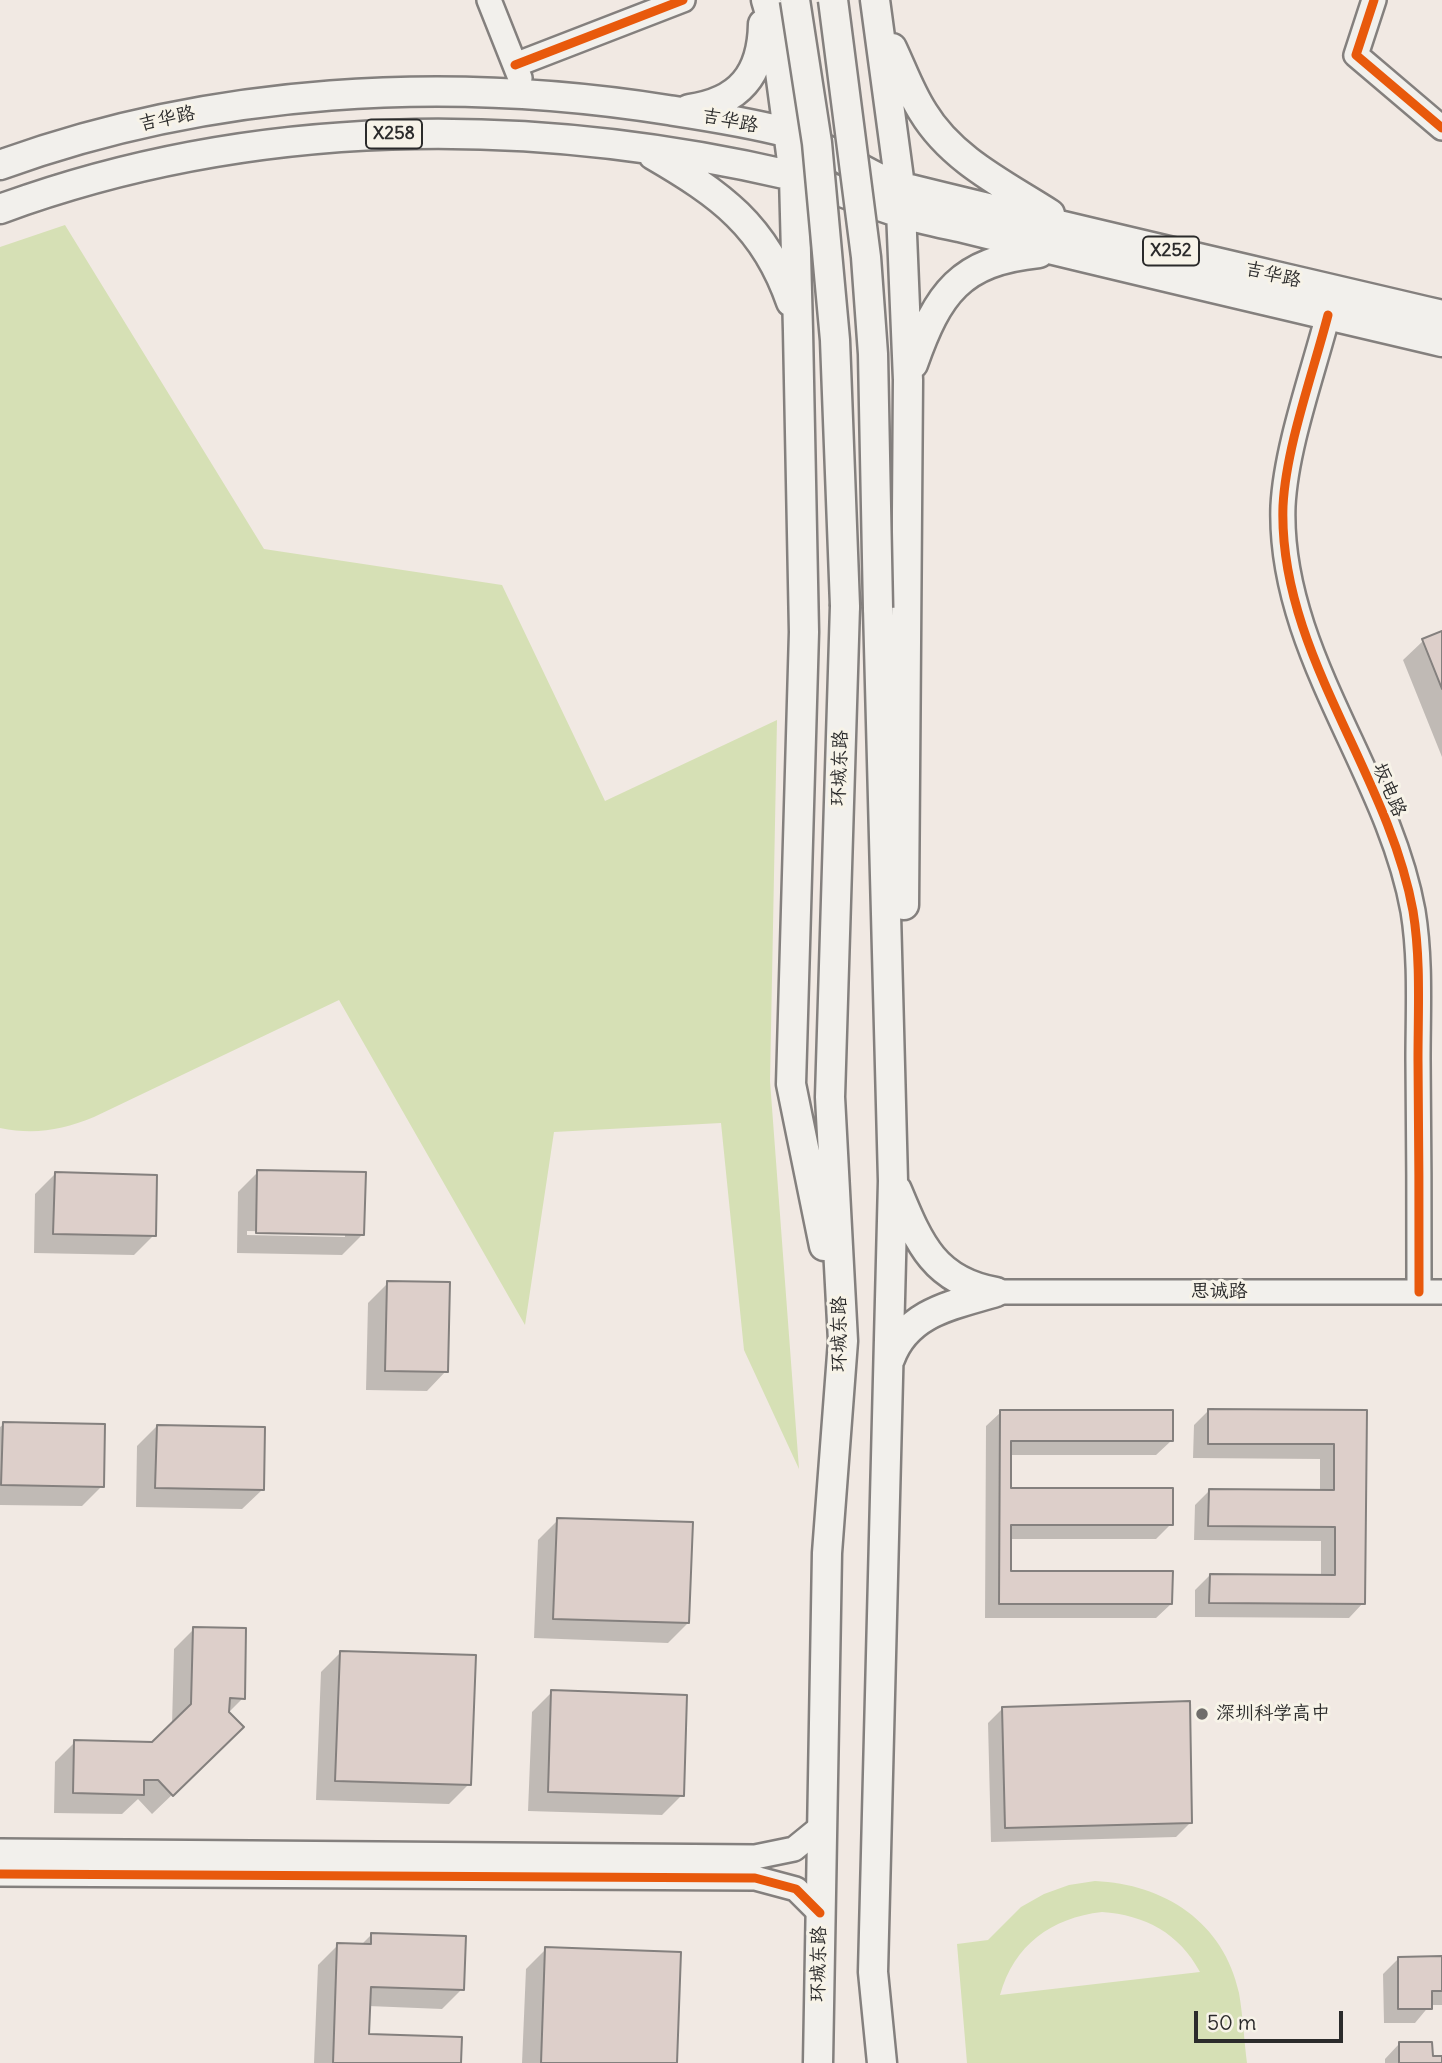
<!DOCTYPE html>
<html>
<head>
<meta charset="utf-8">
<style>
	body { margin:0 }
	#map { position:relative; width:1442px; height:2063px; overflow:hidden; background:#f1e9e3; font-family:Delius,sans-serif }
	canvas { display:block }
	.scale { position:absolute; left:1194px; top:2011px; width:149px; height:32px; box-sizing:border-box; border:4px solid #2b2b2b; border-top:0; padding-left:9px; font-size:21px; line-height:24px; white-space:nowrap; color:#2b2b2b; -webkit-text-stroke:5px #f7f3e8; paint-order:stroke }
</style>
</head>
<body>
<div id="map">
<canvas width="1442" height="2063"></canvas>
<div class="scale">50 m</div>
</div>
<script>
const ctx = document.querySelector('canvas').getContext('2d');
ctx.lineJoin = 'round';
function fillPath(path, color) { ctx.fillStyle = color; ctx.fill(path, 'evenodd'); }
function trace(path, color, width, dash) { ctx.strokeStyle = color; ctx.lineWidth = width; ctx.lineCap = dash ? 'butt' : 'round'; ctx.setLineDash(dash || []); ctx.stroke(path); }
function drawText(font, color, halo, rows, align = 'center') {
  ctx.font = font + ' Delius,"LXGW WenKai TC",sans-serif'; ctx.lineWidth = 6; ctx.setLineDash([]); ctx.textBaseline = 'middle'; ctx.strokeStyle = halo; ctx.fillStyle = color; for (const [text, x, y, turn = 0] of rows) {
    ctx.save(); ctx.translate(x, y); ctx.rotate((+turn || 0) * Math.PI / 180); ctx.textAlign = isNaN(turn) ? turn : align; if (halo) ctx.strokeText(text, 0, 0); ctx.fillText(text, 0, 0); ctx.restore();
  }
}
const green = new Path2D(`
	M65 225 264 549 502 585 605 801 777 720 770 1081 799 1469 744 1350 721 1123 554 1132 525 1325 339 1000 94 1117C62 1130 35 1135 0 1128V247Z
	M1095 1881C1164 1884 1224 1922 1239 1993 1243 2016 1244 2040 1247 2063H967L957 1944 988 1940 1021 1907 1044 1894 1069 1885ZM1102 1912C1145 1915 1179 1933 1200 1972L1000 1995C1014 1945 1051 1918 1102 1912Z`);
const shadow = new Path2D(`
	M1442 633V757L1403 660 1423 641Z
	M258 1172 362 1235 342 1255 237 1253 238 1192ZM247 1231 345 1233V1237L247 1235Z
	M55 1174 154 1235 134 1255 34 1253 35 1194Z
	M388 1283 446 1371 427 1391 366 1390 368 1303Z
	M1209 1410 1365 1412 1363 1603 1349 1618 1195 1617V1590L1210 1575 1321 1576V1541L1194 1540 1195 1505 1209 1491H1320V1459L1193 1458 1194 1425Z
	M1001 1412 1171 1441 1156 1455H1010L1009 1490 1171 1524 1156 1539H1009V1573L1171 1604 1156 1618H985L986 1426Z
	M4 1424 102 1486 82 1506 0 1505V1427Z
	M157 1426 262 1490 242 1509 136 1507 137 1446Z
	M558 1520 688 1623 668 1643 534 1638 538 1540Z
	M194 1629 243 1698 228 1713 222 1747 152 1814 138 1799 122 1814 54 1813 55 1762 75 1742 153 1744 172 1725 174 1649Z
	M341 1652 469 1784 449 1804 316 1800 321 1672Z
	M552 1692 682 1795 662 1815 528 1811 532 1712Z
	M1003 1708 1191 1822 1176 1837 991 1842 988 1723Z
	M372 1934 462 1989 442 2009 368 2006 367 2036 459 2063H314L318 1965 338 1945 360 1946Z
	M546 1949 675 2063H522L526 1969Z
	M1442 1958V2005H1430L1415 2023H1384L1383 1974 1398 1959Z
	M1399 2044 1431 2058H1442V2063H1385V2059Z`);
const building = new Path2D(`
	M1442 631V689L1422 639Z
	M257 1170 366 1172 364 1235 256 1233Z
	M55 1172 157 1175 156 1236 53 1234Z
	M387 1281 450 1282 448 1372 385 1371Z
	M1208 1409 1367 1410 1365 1604 1209 1603 1210 1574 1335 1575V1527L1208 1526 1209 1489 1334 1490V1444H1208Z
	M1000 1410H1173V1441H1011V1488H1173V1525H1011V1571H1173L1172 1604H999Z
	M3 1422 105 1424 104 1487 1 1485Z
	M157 1425 265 1427 264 1490 155 1488Z
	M557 1518 693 1522 689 1623 553 1619Z
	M193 1627 246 1628 245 1699 230 1698 229 1712 244 1727 173 1796 158 1780H144V1795L73 1793 74 1740 152 1742 191 1704Z
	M340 1651 476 1655 471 1785 335 1781Z
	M551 1690 687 1695 684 1796 548 1792Z
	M1190 1701 1192 1823 1005 1828 1002 1707Z
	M371 1933 466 1936 464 1990 371 1987 369 2034 462 2037 461 2063H333L337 1943 371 1944Z
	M545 1947 681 1952 677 2063H541Z
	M1442 1956V1991H1432V2009H1398V1957Z
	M1399 2042H1432L1433 2056H1442V2063H1399Z`);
const minor = new Path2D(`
	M489 0 520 78
	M1374 0 1356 55 1442 128
	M515 65 683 0
	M1328 315C1313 373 1286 447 1283 506 1278 651 1388 772 1413 911 1421 960 1418 1010 1418 1059 1419 1137 1419 1214 1419 1292
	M996 1292H1442
	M0 1851 755 1857 794 1849 821 1827
	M0 1874 755 1878 796 1889 820 1913`);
const major = new Path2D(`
	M766 0 774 27 794 176 798 331 804 632 791 1084 824 1246
	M875 0 900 186 908 380 904 905
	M892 48C902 69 910 92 923 112 952 160 1005 185 1050 214
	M689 109C740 102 762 74 763 24
	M653 155C720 194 765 226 791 302
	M0 165C212 88 447 75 668 110 707 116 747 122 785 132 827 144 864 177 906 188 1084 232 1264 273 1442 315
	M0 209C254 116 527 115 789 175 827 184 863 202 901 213 920 219 939 223 959 227 1120 267 1281 304 1442 342
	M913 364C938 293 960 261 1039 253
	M878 608 893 1181 873 1972 882 2063
	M897 1190C919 1243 934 1281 996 1292
	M890 1359C907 1312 953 1305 996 1292
	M818 2063 827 1553 843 1341 830 1097 845 606`);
const majorBridge = new Path2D(`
	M795 0 817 143 835 340 845 606
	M833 0 866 257 873 354 878 608`);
const cycleway = new Path2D(`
	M1374 0 1356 55 1442 128
	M515 65 683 0
	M1328 315C1313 373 1286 447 1283 506 1278 651 1388 772 1413 911 1421 960 1418 1010 1418 1059 1419 1137 1419 1214 1419 1292
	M0 1874 755 1878 796 1889 820 1913`);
const markers = [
	[1202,1714,7,"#706e6b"]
];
const shields = [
	[394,134,56],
	[1171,251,56]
];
const shieldNames = [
	["X258",394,134],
	["X252",1171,251]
];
const streetNames = [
	["吉华路",167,119,-12],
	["吉华路",730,121,11],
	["吉华路",1273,275,13],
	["环城东路",840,768,-88],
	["坂电路",1389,790,67],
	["思诚路",1219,1292],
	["环城东路",840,1334,-90],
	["环城东路",819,1964,-89]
];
const poiNames = [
	["深圳科学高中",1216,1714]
];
fillPath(green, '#d6e0b5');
fillPath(shadow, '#0003');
fillPath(building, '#ddcfca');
trace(building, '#84807e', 2);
trace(minor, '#84807e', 28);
trace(major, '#84807e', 33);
trace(minor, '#f2f0ec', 23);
trace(major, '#f2f0ec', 28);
trace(majorBridge, '#84807e', 33, []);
trace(majorBridge, '#f2f0ec', 28);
trace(cycleway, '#e8590c', 9);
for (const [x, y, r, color] of markers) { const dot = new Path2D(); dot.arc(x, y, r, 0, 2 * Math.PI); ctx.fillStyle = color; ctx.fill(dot); trace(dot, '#f7f3e8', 2.5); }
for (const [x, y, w] of shields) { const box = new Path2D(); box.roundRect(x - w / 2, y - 14.5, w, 29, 5); ctx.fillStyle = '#f7f3e8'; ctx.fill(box); trace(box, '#2b2b2b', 2); }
drawText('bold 18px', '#2b2b2b', null, shieldNames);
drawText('19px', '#2b2b2b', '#f7f3e8', streetNames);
drawText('19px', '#2b2b2b', '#f7f3e8', poiNames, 'left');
</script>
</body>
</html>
